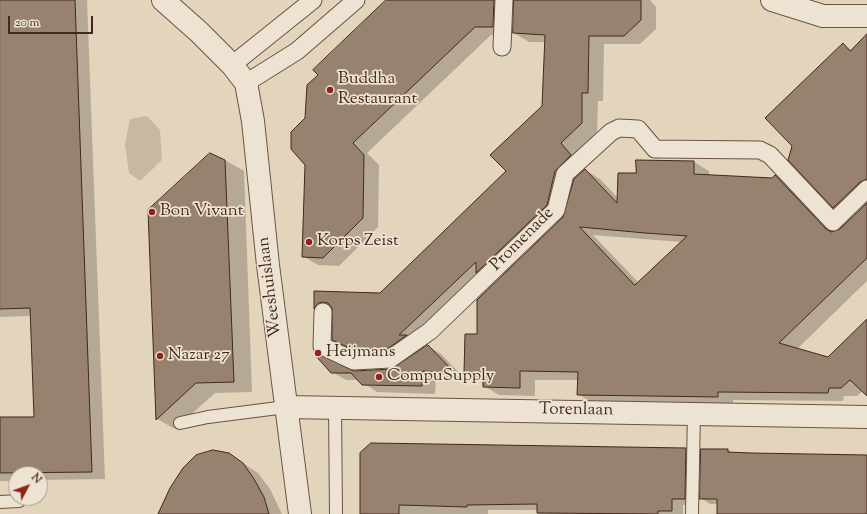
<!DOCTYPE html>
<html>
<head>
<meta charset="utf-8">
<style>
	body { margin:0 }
	#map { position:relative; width:867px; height:514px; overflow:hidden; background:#e3d4bc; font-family:"Sorts Mill Goudy",serif }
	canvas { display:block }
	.north { position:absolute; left:8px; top:466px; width:40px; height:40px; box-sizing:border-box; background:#ede3d3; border:1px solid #a99889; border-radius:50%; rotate:49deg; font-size:11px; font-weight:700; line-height:16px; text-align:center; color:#44271b }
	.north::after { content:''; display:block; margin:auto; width:14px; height:18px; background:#8f2418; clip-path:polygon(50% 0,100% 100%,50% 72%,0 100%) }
	.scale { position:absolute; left:8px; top:16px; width:85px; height:18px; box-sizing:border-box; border:2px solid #44271b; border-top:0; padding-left:5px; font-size:12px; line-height:14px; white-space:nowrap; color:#44271b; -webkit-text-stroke:3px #ede3d3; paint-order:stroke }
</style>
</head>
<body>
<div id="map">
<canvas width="867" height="514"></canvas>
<div class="north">N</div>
<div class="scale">20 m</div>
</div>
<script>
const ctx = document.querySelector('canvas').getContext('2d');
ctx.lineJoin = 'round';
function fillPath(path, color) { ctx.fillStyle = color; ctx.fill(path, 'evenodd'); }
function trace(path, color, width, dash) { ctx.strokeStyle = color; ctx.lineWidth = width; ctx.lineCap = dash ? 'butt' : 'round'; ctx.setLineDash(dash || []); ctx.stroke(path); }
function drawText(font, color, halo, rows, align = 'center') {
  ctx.font = font + ' "Sorts Mill Goudy",serif'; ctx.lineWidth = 3.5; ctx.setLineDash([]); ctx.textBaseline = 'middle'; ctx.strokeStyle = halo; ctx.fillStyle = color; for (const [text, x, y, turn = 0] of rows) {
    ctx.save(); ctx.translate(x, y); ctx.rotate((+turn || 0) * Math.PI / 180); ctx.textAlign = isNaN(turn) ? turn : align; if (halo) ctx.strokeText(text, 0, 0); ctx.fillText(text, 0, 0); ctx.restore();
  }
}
const green = new Path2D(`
	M147 116 160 130 162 160 140 181 129 173 125 144 130 119Z`);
const shadow = new Path2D(`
	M0 0H87L105 479 40 480V474H16V481H0V418H36L31 316 0 317Z
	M388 0H650L656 7V29L640 44H604L603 101H598L597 132 576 152 586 164 571 180 562 214 417 342 372 359 333 339V313L330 317 315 308V292L381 294 507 171 543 106 545 42H529L514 33V2L511 3 508 35H491L367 153 379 165 378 227 339 266 318 265 303 256 306 118 319 75Z
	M867 36V198L849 216 834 207 843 45 852 50Z
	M225 160 244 171 252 392 215 393 175 429 157 419Z
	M694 162 709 171V176L773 179 775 176 791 185 835 233 867 204V281L797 349 828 358 867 320V390L865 389 857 396H844L843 401 733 400V405L593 403 578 394V380H535V396L499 395 484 386V382L465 373 478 335 564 218 585 170 600 179 618 198 637 174ZM593 235 681 242 639 283Z
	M428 346 441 354 466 380 436 378 435 394 377 392 359 380H346L332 372 391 370Z
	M686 449 697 456 696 505H683V514H538V510H488V514H361V454Z
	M702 450H728L733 453 751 454 867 455V514H718V504H710L701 498Z
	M229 454 258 473 270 489 282 514H161Z`);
const building = new Path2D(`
	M0 0H75L92 472 0 473V417H34L30 308 0 309Z
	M386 0H494L493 27H475L353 143 364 155 363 218 323 258 302 257 305 165 291 149V132L305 118 307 85 318 75 313 70Z
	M514 0H641V20L624 36H589L588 93H582V123L561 143 571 155 555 171 547 205 476 273V262L399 335H407L387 349 356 351 332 340V308L328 303 323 302 318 303 314 309V291L380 293 506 171 490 155 542 106 545 35 513 33Z
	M867 34V179L860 182 833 208 788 160 792 146 765 118 843 43 850 51Z
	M210 153 225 160 234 382 196 383 156 420 148 210Z
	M636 160 694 161V174L772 178 775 175 826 229 831 232 840 229 867 203V258L779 343 828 357 867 319V396L850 380 841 388H829L828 393 718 392V397L577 395 578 372 520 371V388L483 387V374L464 373 465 334H477V300L563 217 574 179 585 169 617 203 618 173H636ZM580 227 645 233 687 236 635 285Z
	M428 345 455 373 423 371 422 386 362 385 351 373H331L315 355V352L354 371 391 369Z
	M371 443 686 448 685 499H672V511H658V514L537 513V504L467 505V507L399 505V514H360V453Z
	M701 449H728V452L751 453 867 455V514H717V499H700Z
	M213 450 229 453 243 463 254 479 264 497 269 514H158L170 488 183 468 196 455Z`);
const service = new Path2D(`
	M335 407 336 514
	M180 423 208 417 286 407
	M0 502 19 501
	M692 514 694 413`);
const pedestrian = new Path2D(`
	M502 47 504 0
	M232 65 313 0
	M246 83 297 51 356 0
	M323 312 322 346 354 361 390 359 430 331 556 210 565 174 611 132 619 128 638 129 655 149 760 150 770 155 833 222 867 189`);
const minor = new Path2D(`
	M163 0 199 32 232 65 246 83 253 121 268 265 300 514
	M772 0 823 16H867
	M286 407 867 417`);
const markers = [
	[330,90,4,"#8f2418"],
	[152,212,4,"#8f2418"],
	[309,242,4,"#8f2418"],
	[318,353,4,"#8f2418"],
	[160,356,4,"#8f2418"],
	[379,377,4,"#8f2418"]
];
const poiNames = [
	["Buddha",338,80],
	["Restaurant",338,100],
	["Bon Vivant",160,212],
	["Korps Zeist",317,242],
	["Heijmans",326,353],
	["Nazar 27",168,356],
	["CompuSupply",387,377]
];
const streetNames = [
	["Promenade",523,240,-45],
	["Weeshuislaan",271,287,-97],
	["Torenlaan",576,411,1]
];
fillPath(green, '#c8b7a1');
fillPath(shadow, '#0003');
fillPath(building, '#97816f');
trace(building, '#44271b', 1);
trace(service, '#6c5243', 14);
trace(pedestrian, '#6c5243', 19);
trace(minor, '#6c5243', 24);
trace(service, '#ede3d3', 12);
trace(pedestrian, '#ede3d3', 17);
trace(minor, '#ede3d3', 22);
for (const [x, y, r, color] of markers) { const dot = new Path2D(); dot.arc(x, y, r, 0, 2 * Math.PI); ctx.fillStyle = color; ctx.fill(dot); trace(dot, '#ede3d3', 1.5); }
drawText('17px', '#44271b', '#ede3d3', poiNames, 'left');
drawText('17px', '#44271b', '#ede3d3', streetNames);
</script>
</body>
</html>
